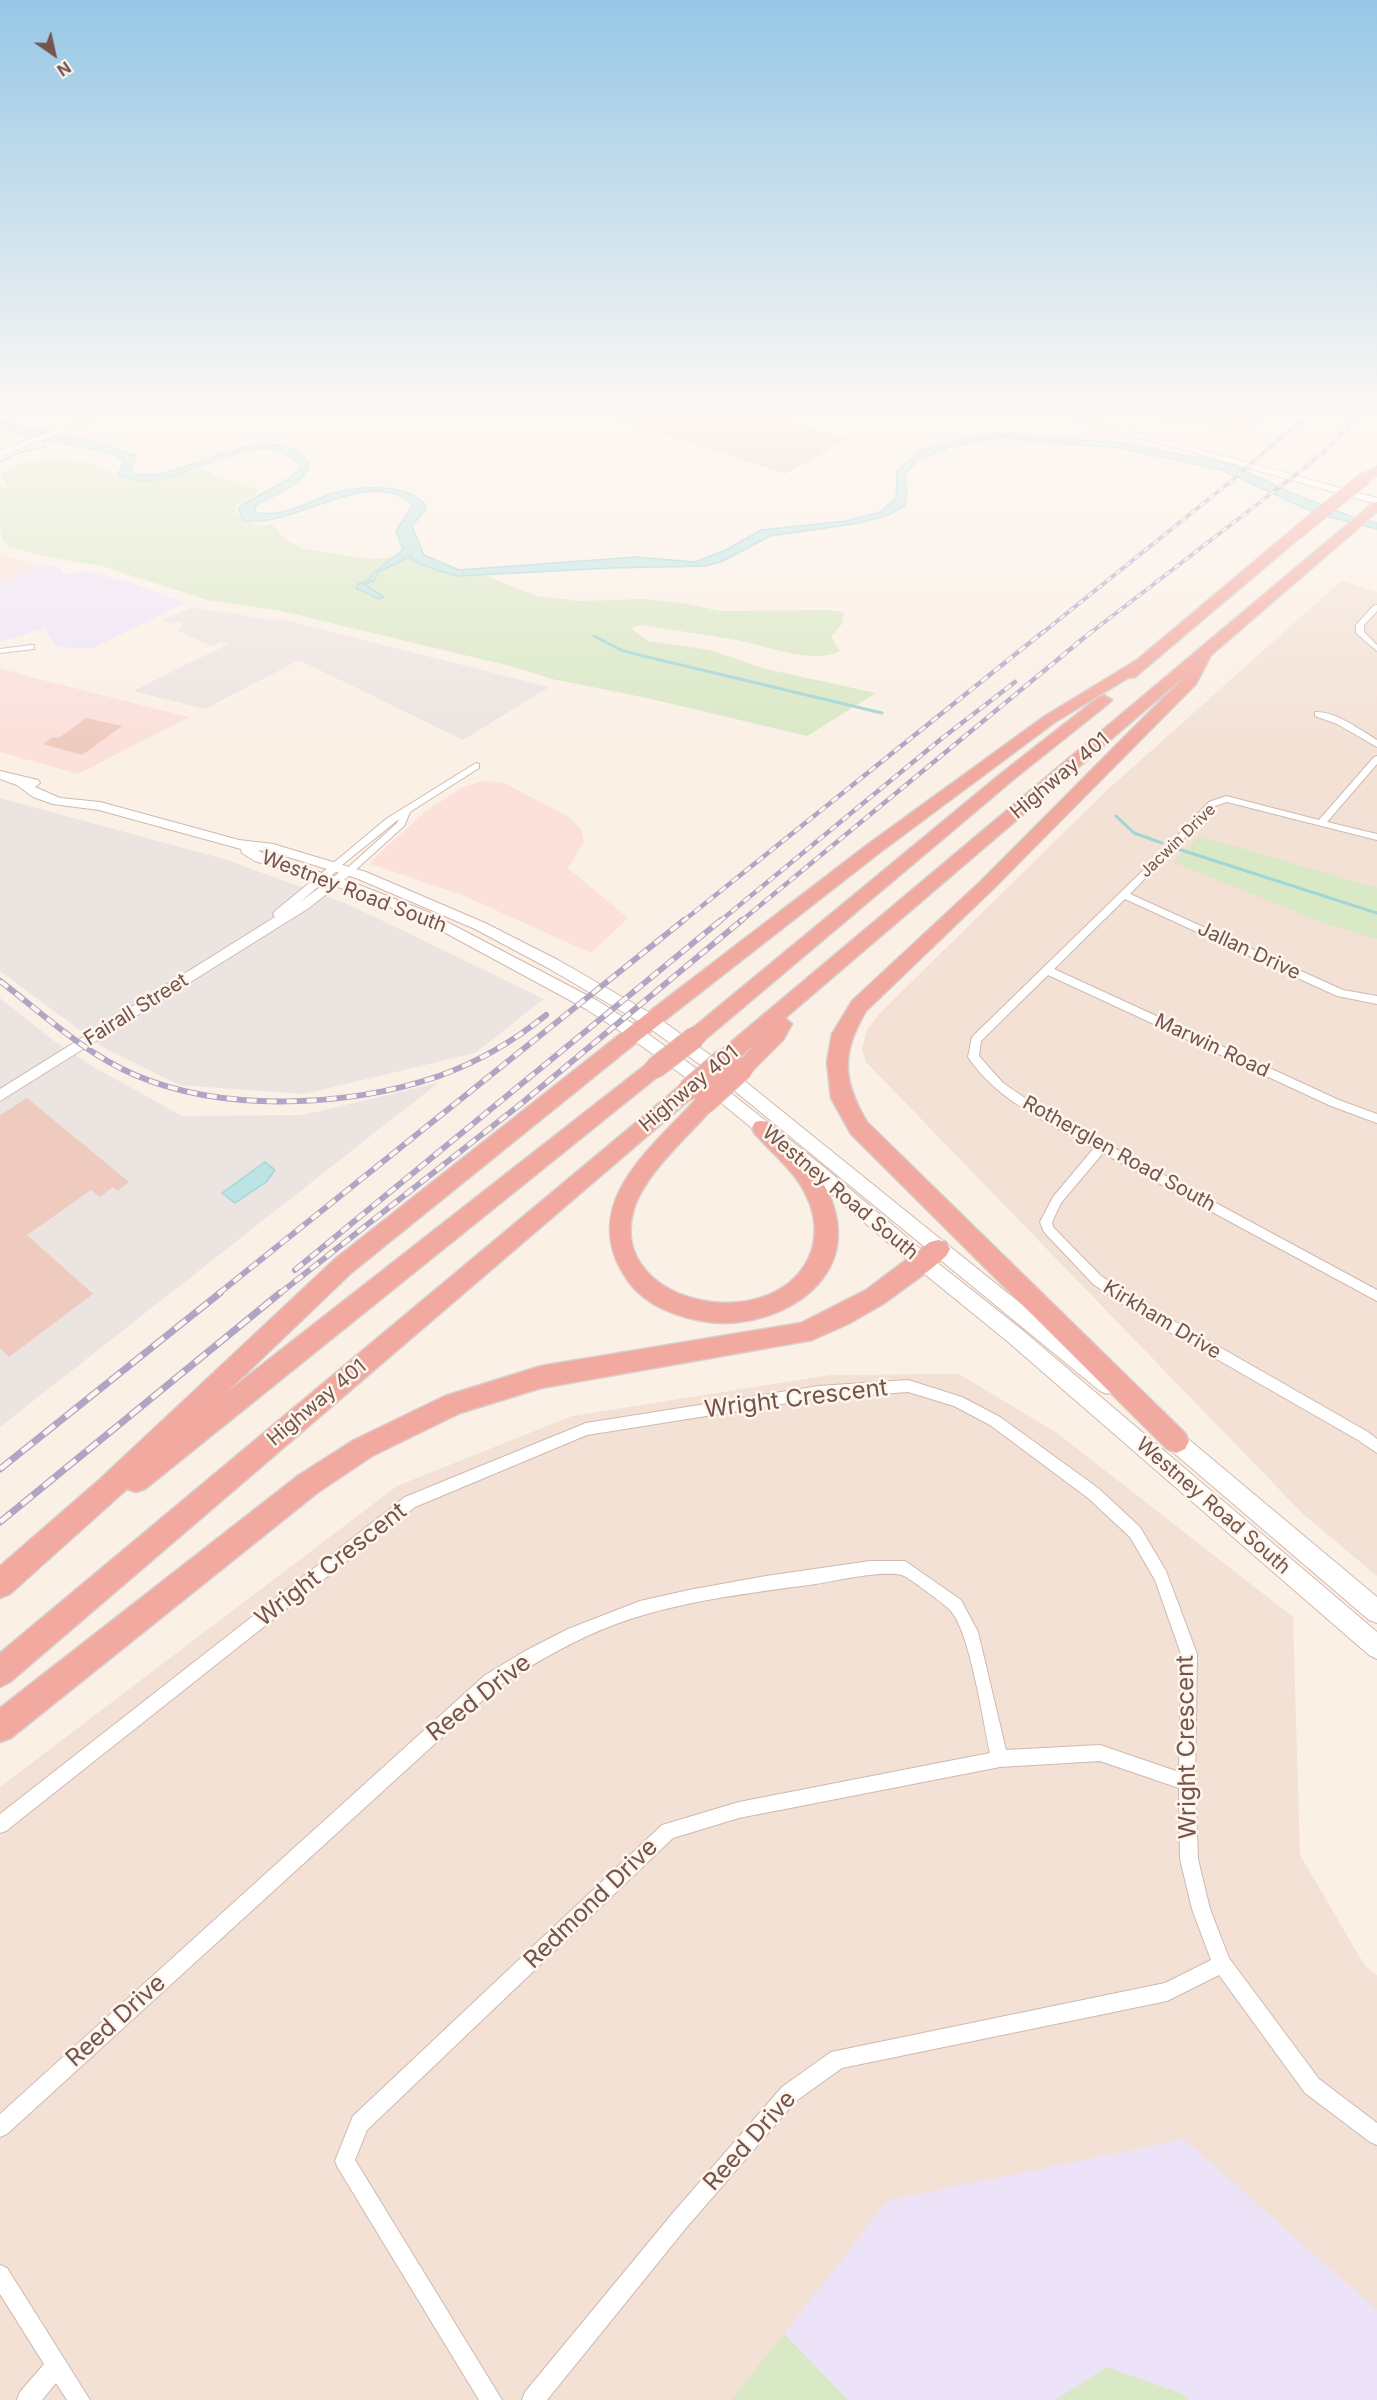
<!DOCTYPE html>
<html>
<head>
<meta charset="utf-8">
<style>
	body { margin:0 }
	#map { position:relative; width:1377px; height:2400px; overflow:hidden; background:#fbf0e6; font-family:Inter,sans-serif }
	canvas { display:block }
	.north { position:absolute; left:24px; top:24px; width:60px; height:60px; -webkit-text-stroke:4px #fef5ed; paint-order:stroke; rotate:146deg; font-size:16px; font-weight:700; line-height:24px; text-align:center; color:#74544c }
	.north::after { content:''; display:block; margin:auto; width:21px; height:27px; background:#74544c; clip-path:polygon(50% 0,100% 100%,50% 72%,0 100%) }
</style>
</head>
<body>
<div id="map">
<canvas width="1377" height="2400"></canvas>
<div class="north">N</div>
</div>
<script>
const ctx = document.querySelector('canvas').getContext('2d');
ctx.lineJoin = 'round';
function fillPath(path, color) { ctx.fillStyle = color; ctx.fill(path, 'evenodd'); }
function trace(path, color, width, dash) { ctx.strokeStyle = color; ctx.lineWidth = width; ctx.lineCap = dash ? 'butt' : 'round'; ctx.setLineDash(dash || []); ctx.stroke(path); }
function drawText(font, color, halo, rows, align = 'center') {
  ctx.font = font + ' Inter,sans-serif'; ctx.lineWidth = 5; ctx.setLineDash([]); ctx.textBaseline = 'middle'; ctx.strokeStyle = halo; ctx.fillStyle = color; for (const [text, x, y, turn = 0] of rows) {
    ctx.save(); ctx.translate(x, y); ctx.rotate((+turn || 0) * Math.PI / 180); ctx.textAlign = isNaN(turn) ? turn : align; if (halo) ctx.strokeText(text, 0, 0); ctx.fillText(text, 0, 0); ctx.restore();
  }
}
const residential = new Path2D(`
	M1341 581 1377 592V1576L1303 1514 866 1062 862 1049 867 1030 880 1013 1105 792Z
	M959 1374 1057 1433 1293 1617 1300 1855 1365 1966 1377 1975V2400H0V1787L397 1486 572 1416 830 1375Z`);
const commercial = new Path2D(`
	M1097 410H1278L1246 431Z
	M0 554 40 566 0 583Z
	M0 668 30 677 189 717 78 774 0 752Z
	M484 781 504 783 569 817 581 829 584 842 568 868 628 918 591 953 462 895 371 864 373 859 426 811 463 787Z`);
const industrial = new Path2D(`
	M194 607 277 621 281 619 549 687 463 740 299 660 205 709 133 691 228 644 219 642 211 646 177 630 184 625 178 622 171 624 161 620Z
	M0 798 224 859 350 905 544 999 475 1053 304 1094 179 1085 104 1048 0 971Z
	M0 998 53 1040 92 1066 182 1116 303 1115 438 1083 0 1427Z`);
const education = new Path2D(`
	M46 564 60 567 63 574 86 571 132 583 185 603 91 649 57 647 45 628 0 642V583Z
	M1184 2139 1377 2310V2400H848L784 2334 887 2201Z`);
const green = new Path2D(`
	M50 459 87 462 136 482H152L205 468 213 475 258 489 256 495 237 504 235 513 256 525H273L285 539 301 548 370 559 413 556 458 576 484 575 537 596 578 601 646 599 682 603 721 611 828 610 844 612 842 624 831 637 840 651C813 665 764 645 736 640 704 634 672 630 640 625L631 628 648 641 711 650 762 668 876 693 807 736 647 698 552 679 514 667 281 611 207 600 101 566 52 558 8 547 2 539 0 525V485L8 489 0 474 18 464Z
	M1200 836 1377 888V939L1326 924 1173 862Z
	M784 2334 848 2400H731Z
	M1107 2367 1183 2394 1189 2400H1055Z`);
const water = new Path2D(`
	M0 421 105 444 136 456 130 471C166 495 265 408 310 463 303 486 276 494 256 505L255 512C281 519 309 501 334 493 350 488 368 487 385 488 402 490 414 493 426 505L425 510 412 526 424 555 459 570 636 557 695 562 726 550 761 530 846 521 880 512 896 498 897 471 920 451 957 440 997 433 1131 444 1233 465 1292 493 1355 518 1377 523V529L1329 517 1304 508 1222 470 1114 447 1047 443 1005 437 954 446 918 460 904 475 907 491 905 506 888 515 860 523 770 536 723 561 706 566 611 568 458 576 439 571 411 560V556L378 572 374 581 364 584 384 597 379 599 356 588 358 584 369 580 372 574 403 550 396 531 413 505C368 463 292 531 243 520L238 509 241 505 289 479 299 469V463C294 460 289 455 284 453 236 431 166 503 118 474L124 461 112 454 0 429Z
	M265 1162 275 1170 266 1182 235 1203 222 1193Z`);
const streamFar1 = new Path2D(`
	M0 462 18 453 44 447 43 442 50 440`);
const stream = new Path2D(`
	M594 636 621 650 635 654 882 713
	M1116 816 1134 833 1162 843
	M1178 849 1377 913`);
const building = new Path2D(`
	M598 410H752L848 439 786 474 597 413Z
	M86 718 122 726 82 755 43 744 53 737 59 738Z
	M27 1098 129 1182 117 1191 113 1187 100 1197 91 1190 27 1235 93 1294 9 1357 0 1348V1115Z`);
const minor = new Path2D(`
	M1374 605H1377V611L1364 625V632L1377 645V651L1356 633V625Z
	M31 645H34V649L0 653V649Z
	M1315 712C1336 711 1360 730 1377 740V747L1337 724 1315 716Z
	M1377 756V764L1327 822 1377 834V840L1227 802 1215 806 1130 894 1343 990 1377 996V1004L1337 996 1125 899 1054 969 1339 1100 1377 1114V1123L1331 1106 1048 975 981 1041 979 1056 1003 1083 1038 1107 1377 1290V1301L1103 1153 1061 1203 1052 1222 1053 1227 1101 1276 1141 1302 1368 1432 1377 1439V1453L1358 1440 1131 1310 1093 1284 1044 1232 1040 1222 1053 1197 1094 1148C1049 1123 997 1101 968 1057L972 1037 1161 853 1209 802 1226 796 1319 820 1374 757Z
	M476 763 479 764V768L410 812 404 826 351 874 348 875 343 872 397 823 399 819 337 869H331V865L386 819Z
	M908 1380 962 1397 1000 1417 1098 1488 1140 1527 1166 1571 1197 1654 1195 1783 1198 1859 1210 1909 1229 1958 1319 2079 1377 2123V2145L1370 2142 1305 2093 1219 1975 1167 2001 842 2068 796 2101 686 2228 547 2400H522L525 2392 672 2214 782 2087 831 2052 1165 1983 1211 1960 1192 1909 1180 1859 1179 1788 1100 1761 1000 1767 739 1818 673 1838 367 2130 355 2160 502 2400H479L338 2168 335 2161 353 2116 662 1825 739 1802 990 1753C983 1721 970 1631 950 1610 944 1604 908 1577 902 1575 883 1570 837 1580 816 1584 749 1593 680 1601 616 1624 573 1640 534 1663 496 1688L7 2134 0 2137V2114L484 1676 525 1651 568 1629 640 1601 689 1590 766 1576 870 1561H905L961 1600 978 1632 1006 1750 1100 1745 1179 1772 1181 1654 1155 1580 1130 1537 1088 1498 990 1425 954 1406 908 1392 819 1398 587 1435 415 1507 6 1831 0 1833V1814L405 1497 586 1423 819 1386Z
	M0 2265 7 2268 90 2400H67L56 2383 42 2400H17L20 2392 44 2364 0 2294Z`);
const tertiary = new Path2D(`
	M334 863 338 864V870L299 903 344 869H352L354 872 309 908 0 1101V1089L275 917 273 914 275 911Z`);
const secondary = new Path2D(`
	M111 410H125L0 456V450Z
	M1041 410H1056L1377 498V504Z
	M0 771 38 780 40 783 35 787 60 798 100 802 239 840 273 844 366 872 485 923 558 960 657 1017 731 1070 1114 1379 1117 1385 1114 1391 1107 1394 1100 1391 719 1078 645 1025 548 968 475 929 356 878 272 852 258 850 265 855 354 883 428 912 598 1001 641 1029 732 1094 825 1168 930 1257 1021 1329 1377 1632V1659L1369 1655 1007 1341 916 1267 813 1178 720 1102 629 1037 586 1009 418 918 344 889 255 861 242 853 241 849 99 810 53 804 33 797 17 785 0 779Z
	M1168 1426 1175 1428 1377 1597V1623L1369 1620 1161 1442 1158 1435 1161 1428Z`);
const motorway = new Path2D(`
	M1377 466V475L1369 481H1361V475Z
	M1377 502V512L1211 655 1196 684 993 889 866 1011C841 1053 842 1080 867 1122L1185 1433 1189 1441 1185 1449 1176 1453 1167 1449 851 1134 831 1098 827 1062 832 1034 852 1001 981 881 1186 675 785 1018 792 1024 783 1040 750 1073 743 1075 736 1073 733 1068 755 1044C744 1053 733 1068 718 1063L715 1058 718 1053 1373 503Z
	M1298 528 1304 532 1303 535 1135 677 1128 678 1055 722 879 853 642 1038 351 1273 226 1393 648 1063 655 1061 662 1063 665 1068 662 1073 145 1489 136 1492 127 1489 10 1594 0 1598V1566L98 1481 335 1259 628 1028 867 845 1045 716 1137 660 1293 529Z
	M1104 695 1112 700 1109 703 1015 778 702 1042 695 1044 688 1042 685 1037 688 1032 1003 772 1099 697Z
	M688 1082 695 1085 698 1090 695 1095 10 1682 0 1687V1653L681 1085Z
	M705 1095 712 1097 716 1103 712 1109C687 1137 643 1175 633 1212 608 1307 781 1340 812 1250 817 1233 815 1213 807 1197 797 1173 772 1153 755 1134L752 1128 755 1122C772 1117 780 1133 791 1144 809 1163 829 1185 835 1212 855 1289 766 1333 702 1321 670 1315 639 1302 623 1273 580 1201 653 1147 698 1097Z
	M938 1240 946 1242 950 1249 946 1256 931 1269 883 1304 848 1324 812 1340 541 1388 460 1413 372 1456 317 1493 11 1738 0 1742V1708L299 1475 354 1440 445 1396 541 1366 801 1323 866 1290 930 1242Z`);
const railFar3 = new Path2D(`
	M1041 634 1230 482 1313 410
	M1089 634 1303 469 1326 450 1362 410`);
const railFar2 = new Path2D(`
	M682 922 1043 632
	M719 922 941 739 1015 682
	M740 922 1091 632`);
const railFar1 = new Path2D(`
	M0 981C43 1014 84 1053 135 1075 224 1113 349 1107 439 1076 478 1062 514 1041 546 1015
	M295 1270 721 920
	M218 1294 684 920
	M279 1294 522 1103 742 920`);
const rail = new Path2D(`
	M0 1469 220 1293
	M0 1522 280 1293`);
const motorwayBridgeFar1 = new Path2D(`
	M1298 532 1365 478`);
const motorwayBridge = new Path2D(`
	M655 1068 695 1037
	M688 1090 725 1058
	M705 1103 743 1068`);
const farStreetnames = [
	["Jacwin Drive",1178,841,-44]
];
const streetNames = [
	["Highway 401",1060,776,-40],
	["Westney Road South",354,892,21],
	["Jallan Drive",1249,951,25],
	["Fairall Street",136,1010,-32],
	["Marwin Road",1212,1046,25],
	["Highway 401",689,1089,-40],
	["Rotherglen Road South",1119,1154,29],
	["Westney Road South",840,1193,40],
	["Kirkham Drive",1162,1320,31],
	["Highway 401",317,1403,-40],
	["Westney Road South",1213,1506,41]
];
const nearStreetnames = [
	["Wright Crescent",796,1399,-7],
	["Wright Crescent",331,1565,-38],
	["Reed Drive",479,1698,-38],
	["Wright Crescent",1187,1747,-91],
	["Redmond Drive",591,1904,-44],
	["Reed Drive",116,2021,-42],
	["Reed Drive",750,2141,-48]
];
fillPath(residential, '#f3e1d5');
fillPath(commercial, '#fbe0db');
fillPath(industrial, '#ece4e0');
fillPath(education, '#ede3f8');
fillPath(green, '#d9e8c5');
fillPath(water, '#bce4e4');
trace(water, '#a2d5d5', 1.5);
trace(streamFar1, '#a2d5d5', 2);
trace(stream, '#a2d5d5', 3);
fillPath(building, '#efcbbf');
trace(minor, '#cfb9b0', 2);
trace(tertiary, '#cfb9b0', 2);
trace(secondary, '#d1b8ad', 2);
trace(motorway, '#d8cfcd', 3);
fillPath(minor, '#fff');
fillPath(tertiary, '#fff');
fillPath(secondary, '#fff');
fillPath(motorway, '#f2aaa0');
trace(railFar3, '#b1a5c5', 4);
trace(railFar2, '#b1a5c5', 4.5);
trace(railFar1, '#b1a5c5', 6);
trace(rail, '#b1a5c5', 7);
trace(railFar3, '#fef5ed', 2, [6]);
trace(railFar2, '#fef5ed', 3, [8]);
trace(railFar1, '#fef5ed', 4, [10]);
trace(rail, '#fef5ed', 4.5, [14]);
trace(motorwayBridgeFar1, '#d8cfcd', 14, []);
trace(motorwayBridge, '#d8cfcd', 23, []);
trace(motorwayBridgeFar1, '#f2aaa0', 13);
trace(motorwayBridge, '#f2aaa0', 21);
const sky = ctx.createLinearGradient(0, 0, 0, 746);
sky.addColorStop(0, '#96c7e6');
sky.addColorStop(0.55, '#fdf8f4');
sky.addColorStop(1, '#fdf8f400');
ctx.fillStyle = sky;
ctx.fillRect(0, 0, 1377, 746);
drawText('16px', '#74544c', '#fef5ed', farStreetnames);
drawText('20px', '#74544c', '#fef5ed', streetNames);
drawText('24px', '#74544c', '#fef5ed', nearStreetnames);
</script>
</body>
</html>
